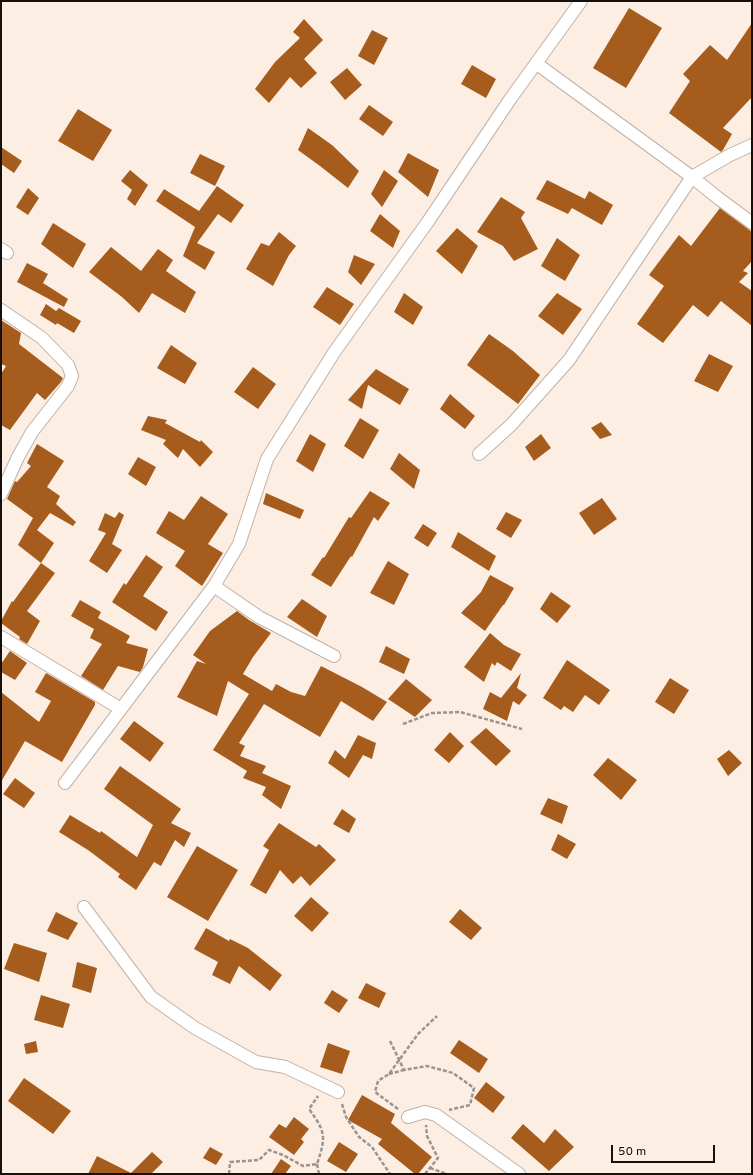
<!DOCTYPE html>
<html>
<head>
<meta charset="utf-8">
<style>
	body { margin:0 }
	#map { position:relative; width:753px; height:1175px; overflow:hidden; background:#fdeee4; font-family:Overpass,sans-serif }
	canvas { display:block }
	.frame { position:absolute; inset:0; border:2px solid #15100c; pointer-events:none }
	.scale { position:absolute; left:611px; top:1145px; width:104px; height:18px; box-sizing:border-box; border:2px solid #15100c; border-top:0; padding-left:5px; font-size:12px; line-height:14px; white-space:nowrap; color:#15100c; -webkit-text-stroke:3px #fdeee4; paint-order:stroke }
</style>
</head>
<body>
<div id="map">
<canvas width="753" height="1175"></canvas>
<div class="frame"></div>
<div class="scale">50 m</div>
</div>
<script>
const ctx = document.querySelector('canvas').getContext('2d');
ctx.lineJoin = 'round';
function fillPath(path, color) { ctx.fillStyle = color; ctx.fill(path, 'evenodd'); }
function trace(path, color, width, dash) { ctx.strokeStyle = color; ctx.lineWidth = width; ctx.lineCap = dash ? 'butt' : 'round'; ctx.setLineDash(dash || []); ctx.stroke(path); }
const building = new Path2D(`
	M629 8 662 28 626 88 593 68Z
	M304 19 323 40 304 59 317 73 301 88 290 77 269 103 255 89 275 62 300 38 293 32Z
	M752 23V97L723 128 732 134 723 150 721 152 669 113 690 81 683 74 710 45 727 60Z
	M372 30 388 38 374 65 358 56Z
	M472 65 496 79 486 98 461 84Z
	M347 68 362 85 345 100 330 82Z
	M369 105 393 122 383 136 359 119Z
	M78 109 112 130 93 161 58 141Z
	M308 128 332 145 359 171 348 188 320 166 298 150Z
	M1 147 22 161 14 173 1 164Z
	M408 153 439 170 428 197 398 172Z
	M200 154 225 166 215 186 190 173Z
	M130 170 148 185 135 206 127 199 132 190 121 181Z
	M384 170 398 181 382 207 371 194Z
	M547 180 585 199 589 191 613 205 602 225 572 208 568 214 536 199Z
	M217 186 244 205 231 223 218 214 197 243 215 252 205 270 183 256 195 227 156 201 164 189 199 211Z
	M28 188 39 198 28 215 16 207Z
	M501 197 525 212 521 218 538 249 514 261 503 246 477 232Z
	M720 208 752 232V261L743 271 748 273 739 282 752 291V326L721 301 708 317 693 305 663 343 637 324 664 286 649 275 679 235 691 246Z
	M380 214 400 231 393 248 370 231Z
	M53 223 86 244 73 268 41 244Z
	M457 228 478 246 462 274 436 251Z
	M279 232 296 246 289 255 273 286 246 269 261 243 269 246Z
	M557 238 580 255 565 281 541 266Z
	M111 247 141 271 158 249 173 260 166 271 196 292 185 313 152 293 139 313 122 297 89 272Z
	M354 255 375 264 361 285 348 272Z
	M27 263 48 274 43 283 68 299 64 307 17 282Z
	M327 287 354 304 340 325 313 307Z
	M404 293 423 307 413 325 394 312Z
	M557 293 582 309 563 335 538 316Z
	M46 304 56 311 59 308 81 321 74 333 57 323 56 325 40 315Z
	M1 320 21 333 19 344 63 378 61 382 45 400 37 393 10 430 1 425V374L6 366 1 364Z
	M489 334 513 351 540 375 518 404 467 365Z
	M171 345 197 363 185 384 157 368Z
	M709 354 733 366 718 392 694 381Z
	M253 367 276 384 258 409 234 392Z
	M376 369 409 389 400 405 368 385 362 409 348 400Z
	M450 394 475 416 465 429 440 409Z
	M148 416 167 420 165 423 200 442 201 440 213 452 200 467 183 449 178 458 163 444 166 440 141 430Z
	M360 418 379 430 363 459 344 446Z
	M601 422 612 435 600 439 591 428Z
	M310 434 326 444 313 472 296 461Z
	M541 434 551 448 534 461 525 447Z
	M37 444 64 461 47 487 60 496 56 504 76 522 73 526 50 513 37 530 54 543 41 563 18 545 33 518 7 499 15 481 17 482 31 466 27 463Z
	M399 453 420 470 414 489 390 469Z
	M138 457 156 467 146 486 128 474Z
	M370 491 390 503 378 521 374 517 352 557 351 556 331 587 311 575 323 557 324 558 349 517 351 518Z
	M266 493 304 510 300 519 263 504Z
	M201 496 228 514 208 544 223 553 202 586 175 566 185 551 156 533 169 511 184 520Z
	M602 498 617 519 594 535 579 513Z
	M119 512 124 515 112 544 122 550 107 573 89 561 106 533 98 530 105 513 115 518Z
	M506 512 522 520 511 538 496 529Z
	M423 524 437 533 428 547 414 538Z
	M458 532 496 556 489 571 451 547Z
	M146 555 163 567 143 596 168 612 156 631 112 602 124 583 126 585Z
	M388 561 409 574 394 605 370 593Z
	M41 563 55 573 27 611 40 621 27 644 19 639 20 637 1 623V621L12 601 13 602Z
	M490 575 514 588 504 605H503L485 631 461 613 481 592Z
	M551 592 571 606 557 623 540 609Z
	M302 599 327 616 317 637 287 617Z
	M80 600 101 612 98 618 130 636 126 643 148 649 143 667 140 672 118 666 103 690 81 676 102 644 90 638 94 629 71 616Z
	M237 611 249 620 271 633 253 657 243 674 272 691 276 684 291 692 305 696 321 666 362 687 387 702 373 721 341 701 320 737 264 704 239 743 245 746 240 756 266 766 262 773 291 786 281 809 262 795 266 787 243 778 247 771 213 750 249 694 228 681 217 716 177 697 197 661 206 664 193 655 210 631Z
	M490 633 504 645 521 654 511 671 497 662 495 666 492 663 484 682 464 667Z
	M386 646 410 659 404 674 379 662Z
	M10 651 27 663 15 680 1 672V664Z
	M567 660 610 690 599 705 585 695 573 712 564 706 561 710 543 698Z
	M46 673 95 702V705L62 762 25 741 1 782V692L39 722 51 701 35 692Z
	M521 673 517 688 527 695 519 705 513 701 507 721 483 709 490 692 501 698Z
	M670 678 689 690 674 714 655 702Z
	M406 679 432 700 415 717 388 699Z
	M134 721 164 743 150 762 120 739Z
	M486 728 511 751 496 766 470 742Z
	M450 732 464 746 449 763 434 750Z
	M358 735 376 743 372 759 363 755 349 778 328 763 335 750 345 759Z
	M729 750 742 763 728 776 717 759Z
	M608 758 637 780 621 800 593 775Z
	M120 766 181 809 171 823 191 833 184 847 175 840 161 866 154 862 136 890 118 877 120 874 88 850 59 832 70 815 100 833 101 831 137 857 153 825 104 789Z
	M15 778 35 793 24 808 3 794Z
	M548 798 568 806 562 824 540 814Z
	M342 809 356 819 349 833 333 824Z
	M279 823 316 847 319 844 336 860 310 886 301 876 293 884 280 870 266 894 250 885 269 850 263 846Z
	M558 834 576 844 567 859 551 850Z
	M197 846 238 870 208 921 167 897Z
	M311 897 329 913 312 932 294 916Z
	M460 909 482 928 471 940 449 922Z
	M56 912 78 923 68 940 47 931Z
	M206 928 229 941 230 939 248 948 282 975 270 991 239 966 230 984 212 975 218 962 194 949Z
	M14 943 47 953 39 982 4 969Z
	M77 962 97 968 91 993 72 987Z
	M366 983 386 993 379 1008 358 998Z
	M332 990 348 1000 339 1013 324 1003Z
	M41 995 70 1004 63 1028 34 1020Z
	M459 1040 488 1059 479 1073 450 1053Z
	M36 1041 38 1052 26 1054 24 1044Z
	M328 1043 350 1051 342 1074 320 1067Z
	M24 1078 71 1111 53 1134 8 1101Z
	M486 1082 505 1097 493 1113 474 1098Z
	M362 1095 395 1114 391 1123 432 1157 418 1174H415L378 1144 382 1139 348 1120Z
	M294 1117 309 1129 301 1139 304 1142 294 1155 269 1137 279 1124 286 1128Z
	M523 1124 544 1143 555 1129 574 1147 549 1171 511 1138Z
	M339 1142 358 1154 346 1172 327 1161Z
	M210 1147 223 1154 216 1165 203 1158Z
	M152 1152 163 1162 151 1174H88L97 1156 131 1173Z
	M281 1159 291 1166 285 1174H271Z`);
const path = new Path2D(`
	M403 724 432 713 460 712 522 729
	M390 1041 404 1070 427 1066 453 1073 474 1088 470 1105 449 1110
	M389 1074 404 1070
	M342 1104 346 1117 359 1137 372 1147 390 1174
	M398 1109 375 1092 378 1081 389 1074 418 1034 437 1016
	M317 1164 319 1174
	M430 1168 447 1174
	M229 1174 230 1162 259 1160 269 1150 283 1155 303 1166 317 1164C326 1137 326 1132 309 1109L318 1096
	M425 1174 438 1158 427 1136 426 1125`);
const street = new Path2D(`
	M537 64 692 177 718 198 752 223
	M1 249 7 253
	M1 310 42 338 68 365 72 376 68 386 32 432 18 457 1 494
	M479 454 511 425 569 360 692 177 730 155 752 145
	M214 586 259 617 334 656
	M1 637 121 709
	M65 783 214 586 239 544 267 459 335 351 427 223 511 98 581 1
	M84 907 151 997 195 1028 256 1062 285 1067 338 1092
	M408 1117 425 1112 436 1115 519 1174`);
fillPath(building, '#a55c1c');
trace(street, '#c1b2a8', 14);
trace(path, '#9e938b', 2.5, [4, 2]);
trace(street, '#fff', 12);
</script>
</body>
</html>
